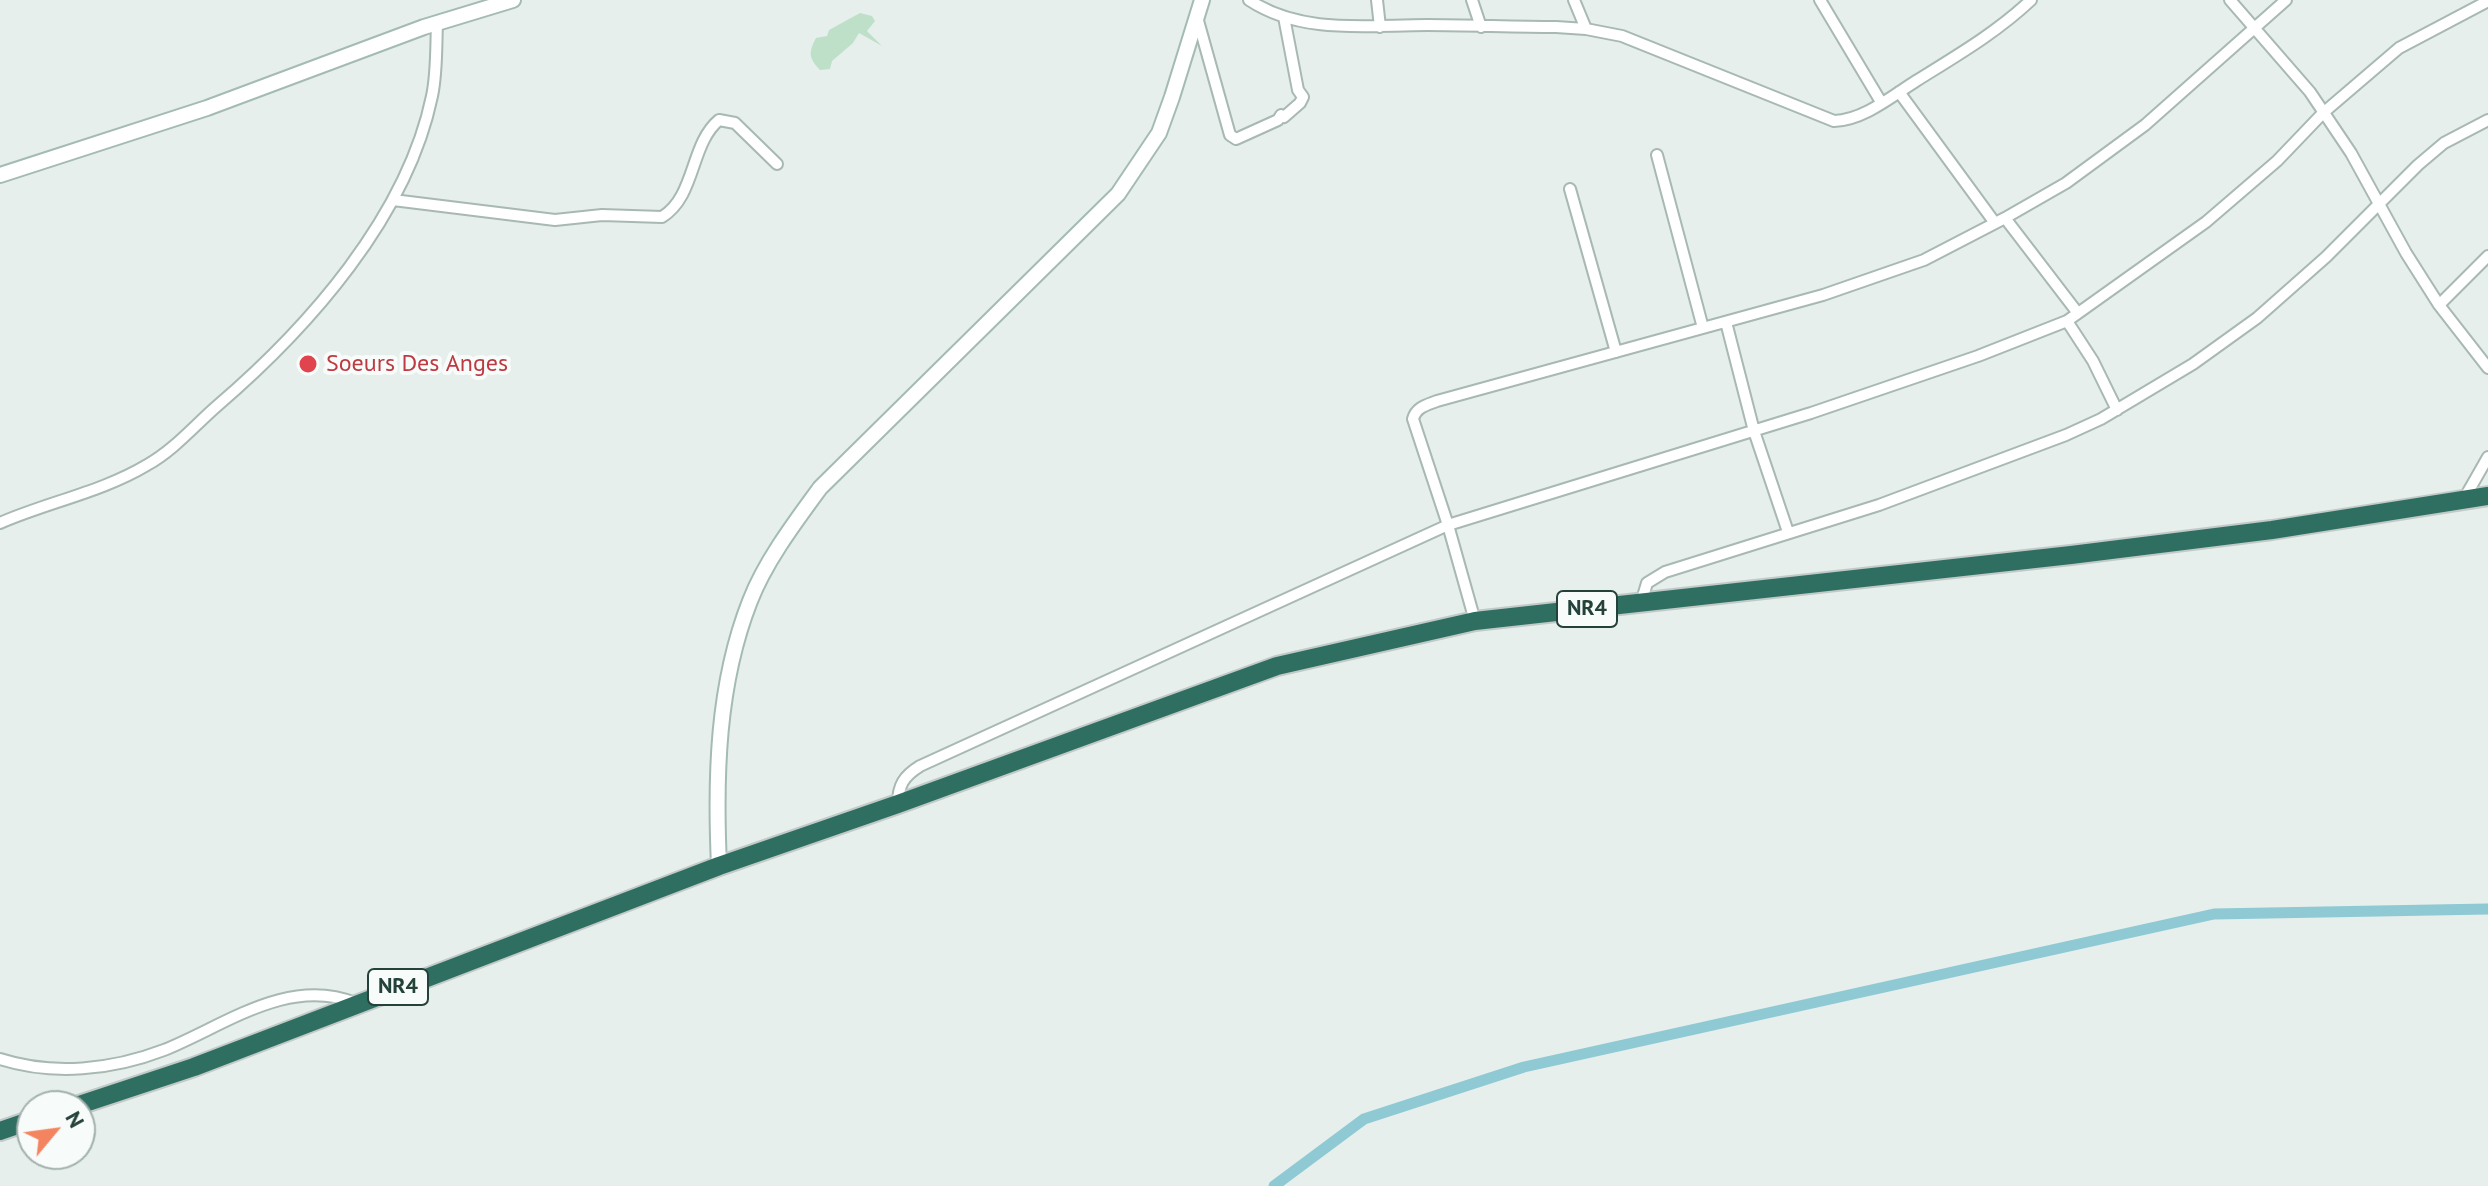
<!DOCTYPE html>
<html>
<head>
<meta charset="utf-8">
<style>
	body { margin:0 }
	#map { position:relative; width:2488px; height:1186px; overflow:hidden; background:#e6efeb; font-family:"PT Sans",sans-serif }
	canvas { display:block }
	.north { position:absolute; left:16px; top:1090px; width:80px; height:80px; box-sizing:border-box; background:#f7fbf9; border:2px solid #a3b1ad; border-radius:50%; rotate:61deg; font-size:22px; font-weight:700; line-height:32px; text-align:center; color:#24423a }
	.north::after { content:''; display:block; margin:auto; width:28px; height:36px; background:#f4845f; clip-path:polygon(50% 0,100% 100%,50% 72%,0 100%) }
</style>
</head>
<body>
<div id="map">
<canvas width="2488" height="1186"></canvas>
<div class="north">N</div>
</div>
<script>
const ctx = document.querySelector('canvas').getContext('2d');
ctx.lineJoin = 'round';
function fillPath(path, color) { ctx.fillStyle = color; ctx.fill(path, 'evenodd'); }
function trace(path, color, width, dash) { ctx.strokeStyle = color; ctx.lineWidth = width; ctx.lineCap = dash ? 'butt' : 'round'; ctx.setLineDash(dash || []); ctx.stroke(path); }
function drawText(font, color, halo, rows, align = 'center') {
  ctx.font = font + ' "PT Sans",sans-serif'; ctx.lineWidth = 8; ctx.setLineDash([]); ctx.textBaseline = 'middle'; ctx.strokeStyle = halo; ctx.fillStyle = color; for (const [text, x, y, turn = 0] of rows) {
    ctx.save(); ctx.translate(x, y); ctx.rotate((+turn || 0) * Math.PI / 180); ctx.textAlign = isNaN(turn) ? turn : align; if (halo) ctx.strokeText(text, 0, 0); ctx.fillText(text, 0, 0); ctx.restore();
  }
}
const green = new Path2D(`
	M860 13 872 16 875 21 867 31 882 46 859 33 853 43 832 61 830 69 820 70C809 58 808 53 816 38L827 36 829 30Z`);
const canal = new Path2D(`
	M1274 1186 1364 1119 1524 1067 2214 914 2488 909`);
const street = new Path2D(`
	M1249 0C1302 35 1367 25 1427 25 1470 25 1513 27 1556 27L1586 29 1622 36 1834 121C1863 120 1891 97 1916 81 1956 56 1996 33 2031 0
	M1377 0 1380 27
	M1472 0 1481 27
	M1574 0 1586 29
	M1820 0 1881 102
	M2230 0 2310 92 2351 153 2406 253 2439 305 2488 368
	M1197 17 1230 135 1236 139 1278 120 1281 115 1284 117 1300 103 1303 97 1298 90 1284 17
	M1899 92 1995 223
	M1657 155 1703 328
	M1570 189 1616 352
	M393 200 555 220 602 215 662 217C696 196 690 144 719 120L735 123 777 164
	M2005 218 2066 183 2145 125 2286 0
	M2439 305 2488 256
	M2067 321 2093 361 2117 410
	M1726 322 1754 431 1788 532
	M2464 499 2488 457
	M0 523C48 502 102 492 147 465 174 450 194 426 217 406 308 328 407 217 432 96 437 73 436 46 437 23
	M1641 603 1647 583 1665 572 1879 505 2066 435 2101 419 2193 364 2257 318 2326 257 2418 165 2444 143 2488 120
	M1475 621 1448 525 1413 419C1416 407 1427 405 1437 401L1823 295 1924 260 2005 218 2077 312
	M898 804C898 785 904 776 920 766L1448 525 1811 413 1978 356 2067 321 2206 222 2277 161 2323 113 2399 48 2488 1
	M0 1059C53 1076 112 1070 164 1050 224 1026 288 976 355 1003`);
const secondary = new Path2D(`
	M0 175 207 108 424 27 513 0
	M719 866C715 777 717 685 750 601 765 562 795 522 820 488L1118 194 1159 133 1172 97 1202 0`);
const highway = new Path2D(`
	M76 1106 194 1067 719 866 898 804 1277 666 1475 621 2071 555 2272 530 2488 496
	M0 1131 32 1120`);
const markers = [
	[308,364,10,"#e0444e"]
];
const shields = [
	[1587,609,60],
	[398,987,60]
];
const shieldNames = [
	["NR4",1587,609],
	["NR4",398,987]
];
const healthNames = [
	["Soeurs Des Anges",326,364]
];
fillPath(green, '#bfe0c8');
trace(canal, '#8ec9d4', 11);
trace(street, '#a8b8b2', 14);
trace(secondary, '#a4bbb3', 18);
trace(highway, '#c2cac8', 22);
trace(street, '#fff', 10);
trace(secondary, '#fff', 14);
trace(highway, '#2f6f62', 18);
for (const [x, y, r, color] of markers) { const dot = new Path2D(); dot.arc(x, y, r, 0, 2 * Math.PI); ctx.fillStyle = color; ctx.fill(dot); trace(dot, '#f7fbf9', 3); }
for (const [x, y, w] of shields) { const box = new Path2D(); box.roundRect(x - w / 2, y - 18, w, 36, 6); ctx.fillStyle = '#f7fbf9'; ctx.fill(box); trace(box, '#24423a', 2); }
drawText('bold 22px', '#24423a', null, shieldNames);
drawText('24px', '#be3a42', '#f7fbf9', healthNames, 'left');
</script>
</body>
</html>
